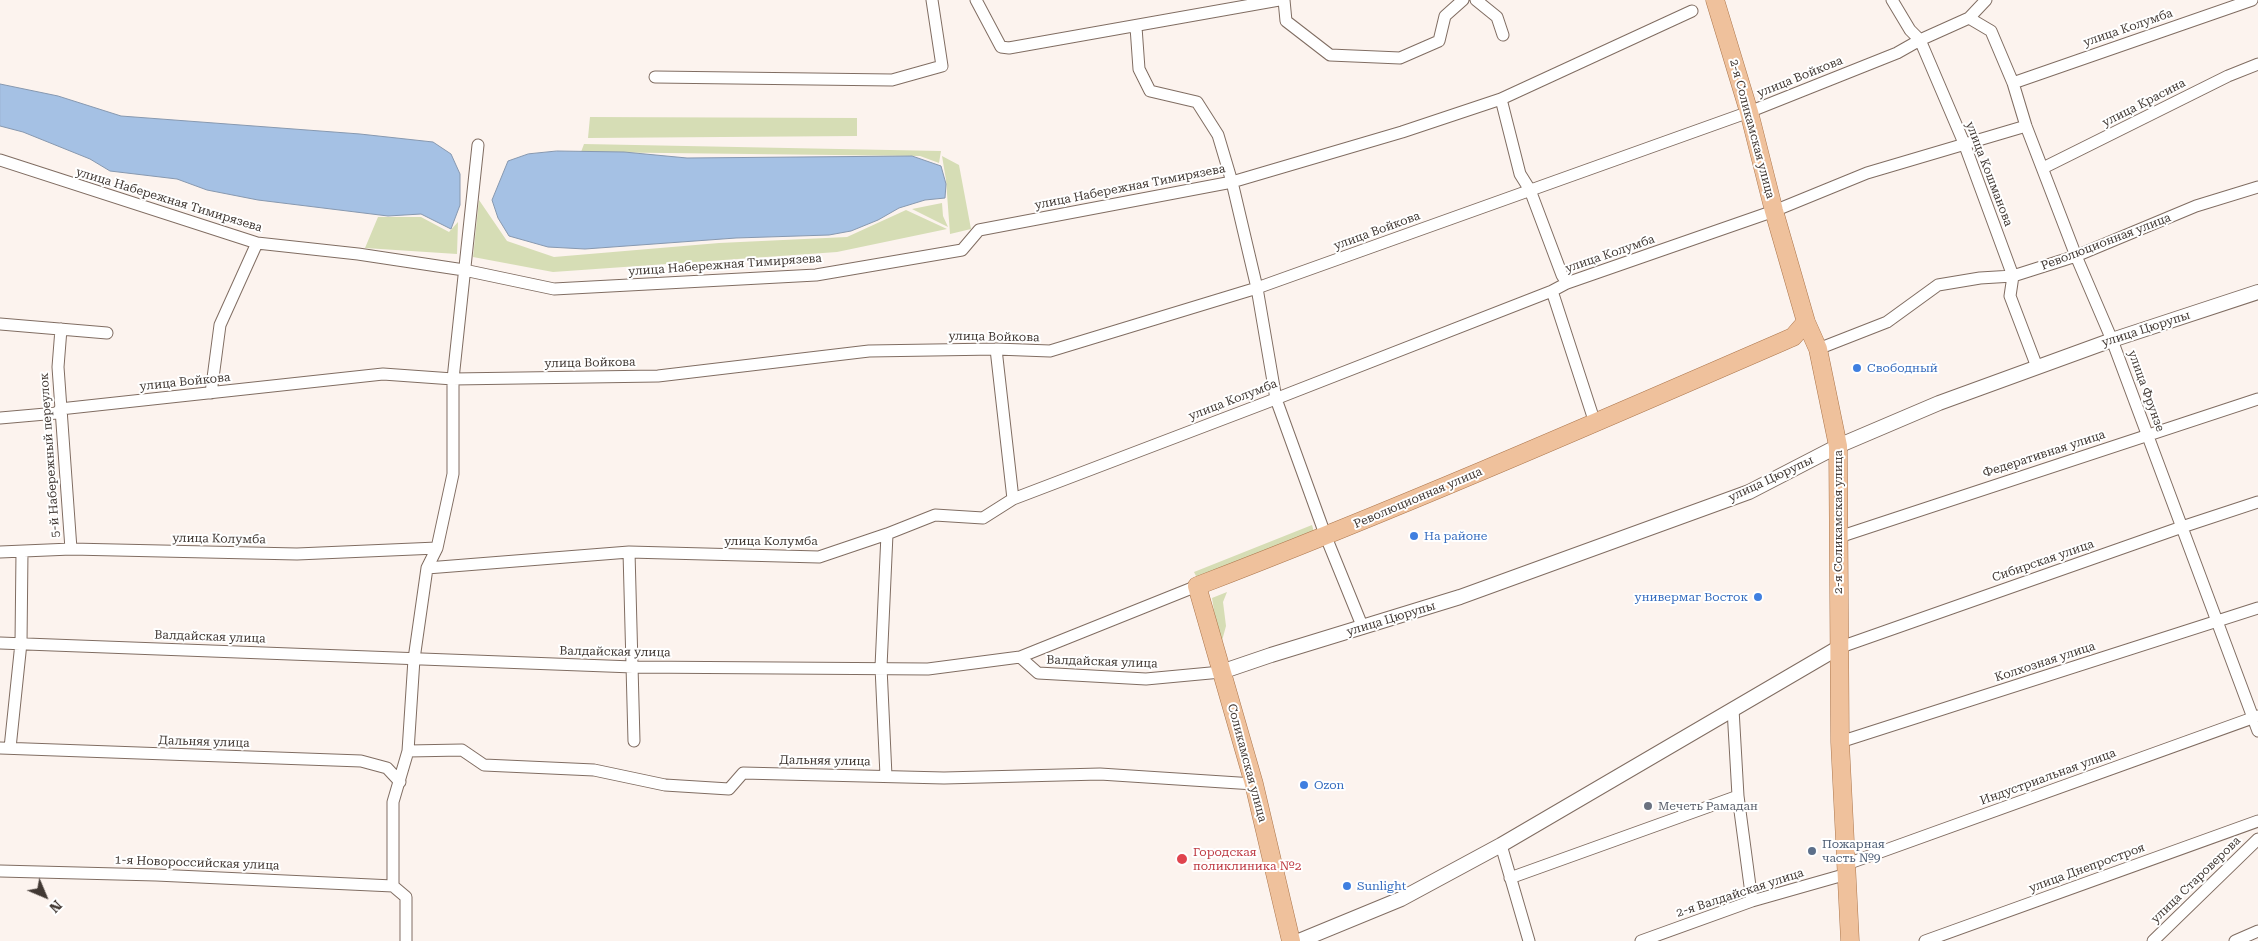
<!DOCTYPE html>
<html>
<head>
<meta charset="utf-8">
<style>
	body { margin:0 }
	#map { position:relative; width:2258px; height:941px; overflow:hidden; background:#fcf3ee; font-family:"Roboto Serif",serif }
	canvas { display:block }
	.north { position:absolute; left:20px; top:871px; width:50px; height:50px; -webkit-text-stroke:4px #fff; paint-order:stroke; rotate:135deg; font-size:14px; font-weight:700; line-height:20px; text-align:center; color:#413833 }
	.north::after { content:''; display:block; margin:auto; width:18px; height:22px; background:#413833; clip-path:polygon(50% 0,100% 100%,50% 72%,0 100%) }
</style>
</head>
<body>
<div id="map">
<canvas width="2258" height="941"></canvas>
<div class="north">N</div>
</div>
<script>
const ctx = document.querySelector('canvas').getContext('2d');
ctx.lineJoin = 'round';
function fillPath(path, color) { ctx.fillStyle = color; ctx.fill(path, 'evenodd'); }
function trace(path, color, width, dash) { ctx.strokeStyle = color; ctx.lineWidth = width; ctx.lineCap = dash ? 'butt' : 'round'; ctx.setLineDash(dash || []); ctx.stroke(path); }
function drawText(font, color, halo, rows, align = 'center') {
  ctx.font = font + ' "Roboto Serif",serif'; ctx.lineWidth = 4; ctx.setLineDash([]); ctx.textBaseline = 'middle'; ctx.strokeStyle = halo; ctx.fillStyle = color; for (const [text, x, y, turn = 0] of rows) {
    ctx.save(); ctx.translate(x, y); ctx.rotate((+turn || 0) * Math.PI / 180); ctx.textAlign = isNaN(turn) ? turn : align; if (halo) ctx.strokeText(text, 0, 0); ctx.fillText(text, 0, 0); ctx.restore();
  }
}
const green = new Path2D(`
	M590 117 857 118V136L588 138Z
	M584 144 941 151 939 163 920 156 581 152Z
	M942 156 959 165 971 229 950 234 946 180Z
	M479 200 507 241 554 257 719 243 847 237 906 210 947 229 837 252 553 272 473 257Z
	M942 203 943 216 948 227 912 209Z
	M378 217H421L449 232 458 222 457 254 365 248Z
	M1312 525 1314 532 1198 580 1194 572Z
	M1227 592 1223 602 1226 626 1220 648 1212 598Z`);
const water = new Path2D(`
	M0 84 58 96 121 116 360 134 433 142 451 154 460 174V205L451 229 421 214 388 216 258 200 207 190 177 179 110 171 90 159 23 132 0 126Z
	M557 151 624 152 687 158 912 156 941 166 946 184 945 198 925 200 899 208 878 220 851 231 829 235 736 238 585 249 548 247 509 236 498 218 492 200 508 161 528 154Z`);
const minor = new Path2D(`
	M976 0 1001 47 1009 48 1279 0
	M1284 0 1286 21 1330 55 1400 58 1439 41 1445 16 1463 0
	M1476 0 1497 17 1503 35
	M1892 0 1910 30 1920 40 1964 143 2013 276 2010 296 2037 367
	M1969 18 1991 31 2013 83 2026 126 2076 256 2112 340 2258 731
	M1136 27 1139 69 1150 91 1197 102 1218 135 1232 182 1257 288 1276 399 1326 537 1363 628
	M655 77 892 80 942 66 932 0
	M2013 83 2252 0
	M1501 99 1520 174 1530 190 1562 275 1567 283
	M0 160 257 243 358 254 464 270 554 289 816 275 962 250 979 230 1232 182 1402 132 1501 99 1692 11
	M2043 168 2228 76 2258 64
	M1552 291 1595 423
	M0 324 107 333
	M61 329 58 367 71 549
	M996 349 1013 499
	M1818 349 1887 322 1938 285 1980 278 2013 276 2076 256 2196 206 2258 187
	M211 393 220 325 257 243
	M0 418 57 413 60 409 383 374 453 379 658 376 869 351 996 349 1050 351 1257 288 1749 112 1897 53 1920 40 1969 18 1986 0
	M1839 537 2258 399
	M0 552 71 549 297 554 437 548
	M629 552 634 741
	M427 568 629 552 819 557 887 534 935 515 983 518 1013 499 1265 403 1552 291 1567 283 1774 211 1867 173 2026 126
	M0 643 633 667 928 669 1020 657 1038 673 1146 679 1221 672
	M1838 648 2182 527 2258 502
	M1020 657 1197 586
	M1733 709 1738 796 1752 901
	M1840 742 2258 608
	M0 748 361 761 387 768 400 782
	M10 748 21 643 22 552
	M408 751 462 750 484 765 594 770 665 785 729 789 743 773 944 778 1100 774 1254 784
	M886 776 881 667 887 534
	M1501 845 1529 941
	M1847 864 2258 716
	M0 871 156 875 393 886
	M1510 878 1738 796
	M406 941V897L393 886V802L408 751 414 659 427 568 437 548 453 474V379L478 145
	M1641 941 1752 901 1847 874
	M1925 941 2258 821
	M2153 941 2258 839
	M2235 941 2258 931`);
const tertiary = new Path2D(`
	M1221 672 1271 655 1460 597 1749 492 1838 446 1939 403 2112 340 2258 292
	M1299 941 1401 899 1501 845 1838 648`);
const primary = new Path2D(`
	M1715 0 1749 112 1774 211 1806 322 1818 349 1838 446 1840 742 1850 941
	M1291 941 1254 784 1197 586C1398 509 1595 423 1793 337L1806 322`);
const markers = [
	[1857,368,5,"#3f7fe0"],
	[1414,536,5,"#3f7fe0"],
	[1758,597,5,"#3f7fe0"],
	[1304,785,5,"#3f7fe0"],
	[1648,806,5,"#6b7280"],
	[1812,851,5,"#5c6f8a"],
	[1182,859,6,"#e0444e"],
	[1347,886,5,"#3f7fe0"]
];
const streetNames = [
	["улица Колумба",2128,28,-19],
	["улица Войкова",1800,77,-22],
	["улица Красина",2144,103,-27],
	["2-я Соликамская улица",1752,129,75],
	["улица Кошманова",1989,174,69],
	["улица Набережная Тимирязева",1130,187,-11],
	["улица Набережная Тимирязева",169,200,17],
	["улица Войкова",1377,231,-20],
	["Революционная улица",2106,242,-21],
	["улица Колумба",1610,254,-19],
	["улица Набережная Тимирязева",725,265,-4],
	["улица Цюрупы",2146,329,-18],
	["улица Войкова",994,337,1],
	["улица Войкова",590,363,-1],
	["улица Войкова",185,382,-6],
	["улица Фрунзе",2146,391,70],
	["улица Колумба",1233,400,-21],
	["Федеративная улица",2044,454,-18],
	["5-й Набережный переулок",50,455,-94],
	["улица Цюрупы",1771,479,-25],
	["Революционная улица",1418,498,-23],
	["2-я Соликамская улица",1838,522,-90],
	["улица Колумба",219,539,1],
	["улица Колумба",771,541],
	["Сибирская улица",2043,561,-19],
	["улица Цюрупы",1391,619,-17],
	["Валдайская улица",210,637,2],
	["Валдайская улица",615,652,1],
	["Валдайская улица",1102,662,2],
	["Колхозная улица",2045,662,-18],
	["Дальняя улица",204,742,2],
	["Дальняя улица",825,761,1],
	["Соликамская улица",1247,763,75],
	["Индустриальная улица",2048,777,-20],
	["1-я Новороссийская улица",197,863,2],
	["улица Днепростроя",2087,868,-20],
	["улица Староверова",2196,880,-44],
	["2-я Валдайская улица",1740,893,-18]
];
const shopNames = [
	["Свободный",1867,368],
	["На районе",1424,536],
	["универмаг Восток",1748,597,"right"],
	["Ozon",1314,785],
	["Sunlight",1357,886]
];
const worshipNames = [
	["Мечеть Рамадан",1658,806]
];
const serviceNames = [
	["Пожарная",1822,844],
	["часть №9",1822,858]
];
const healthNames = [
	["Городская",1193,852],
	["поликлиника №2",1193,866]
];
fillPath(green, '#d6ddb5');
fillPath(water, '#a5c1e4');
trace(water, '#8798af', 1);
trace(minor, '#806d62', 13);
trace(tertiary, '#806d62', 16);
trace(primary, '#ac764c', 19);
trace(minor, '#fff', 11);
trace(tertiary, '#fff', 14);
trace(primary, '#efc19c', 18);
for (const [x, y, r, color] of markers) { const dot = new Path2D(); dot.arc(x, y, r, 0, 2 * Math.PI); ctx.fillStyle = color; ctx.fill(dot); trace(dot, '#fff', 2); }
drawText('12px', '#413833', '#fff', streetNames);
drawText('12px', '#366cbe', '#fff', shopNames, 'left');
drawText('12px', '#5b616d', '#fff', worshipNames, 'left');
drawText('12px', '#4e5e75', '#fff', serviceNames, 'left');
drawText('12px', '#be3a42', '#fff', healthNames, 'left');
</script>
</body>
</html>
